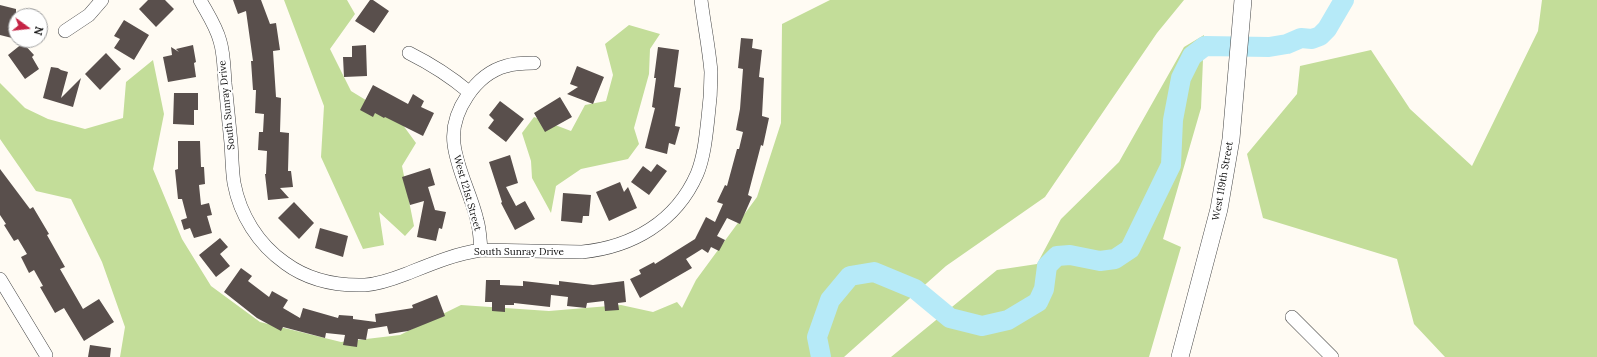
<!DOCTYPE html>
<html>
<head>
<meta charset="utf-8">
<style>
	body { margin:0 }
	#map { position:relative; width:1597px; height:357px; overflow:hidden; background:#fffbf3; font-family:Lora,serif }
	canvas { display:block }
	.north { position:absolute; left:8px; top:8px; width:40px; height:40px; box-sizing:border-box; background:#fff; border:1px solid #9f9f9f; border-radius:50%; rotate:105deg; font-size:11px; font-weight:700; line-height:16px; text-align:center; color:#101010 }
	.north::after { content:''; display:block; margin:auto; width:14px; height:18px; background:#c52345; clip-path:polygon(50% 0,100% 100%,50% 72%,0 100%) }
</style>
</head>
<body>
<div id="map">
<canvas width="1597" height="357"></canvas>
<div class="north">N</div>
</div>
<script>
const ctx = document.querySelector('canvas').getContext('2d');
ctx.lineJoin = 'round';
function fillPath(path, color) { ctx.fillStyle = color; ctx.fill(path, 'evenodd'); }
function trace(path, color, width, dash) { ctx.strokeStyle = color; ctx.lineWidth = width; ctx.lineCap = dash ? 'butt' : 'round'; ctx.setLineDash(dash || []); ctx.stroke(path); }
function drawText(font, color, halo, rows, align = 'center') {
  ctx.font = font + ' Lora,serif'; ctx.lineWidth = 4; ctx.setLineDash([]); ctx.textBaseline = 'middle'; ctx.strokeStyle = halo; ctx.fillStyle = color; for (const [text, x, y, turn = 0] of rows) {
    ctx.save(); ctx.translate(x, y); ctx.rotate((+turn || 0) * Math.PI / 180); ctx.textAlign = isNaN(turn) ? turn : align; if (halo) ctx.strokeText(text, 0, 0); ctx.fillText(text, 0, 0); ctx.restore();
  }
}
const forest = new Path2D(`
	M284 0H347L355 14 330 49 351 91 400 121 416 143 402 166 414 226 405 236 379 212 384 245 363 249 321 157 324 106Z
	M830 0H1184L1157 33 1045 197 946 266 844 357H120L125 327 102 262 71 199 36 191 0 139V83L25 108 48 119 85 129 123 118 126 82 153 60 164 114 153 169 182 239 211 286 260 322 341 342 400 335 461 305 549 311 621 305 653 312 677 302 682 308 696 280 757 197 781 123 782 24Z
	M1542 0H1597V357H1445L1414 324 1397 259 1263 218 1247 154 1297 94 1300 66 1371 50 1410 109 1472 166 1538 31Z
	M629 25 660 34 650 49 649 74 634 128 639 144 628 159 581 169 556 186 551 213 532 178 531 161 522 133 534 117 571 131 585 105 606 101 613 75 605 44Z
	M1204 35 1201 108 1163 239 1181 247 1149 357H891L997 270 1037 264 1061 219 1119 162 1184 47Z`);
const river = new Path2D(`
	M821 357 817 337 830 300 850 276 874 272 915 289 950 318 982 326 1008 320 1038 302 1044 289 1047 266 1057 256 1070 255 1100 261 1115 259 1130 249 1171 165 1173 120 1181 78 1192 56 1205 46 1269 47 1287 44 1301 38 1312 39 1320 36 1327 29 1344 0`);
const building = new Path2D(`
	M148 0H165L174 9 156 27 139 9Z
	M233 0H261L270 24 276 23 280 50 273 51 276 97 281 98 280 132 289 133 288 171H291L293 187 280 188 289 198 268 200 265 174H266L267 151 258 150 259 132H263L264 114 255 113 256 90H253L251 61H253L246 11 238 14Z
	M370 0H373L389 11 374 33 355 21Z
	M0 5 16 9V39L0 35Z
	M124 20 149 35 134 60 114 48 120 39 114 36Z
	M741 38 753 39 752 48 762 50 759 77 764 78 762 116 769 118 763 146 761 145 748 195 752 197 740 224 727 218 717 236 725 240 719 251 711 247 708 253 702 249 686 259 692 268 640 298 630 279 641 274 639 270 654 262 655 264 695 239 706 217 715 222 723 204 717 202 725 185 727 186 737 149H739L743 132 736 130 740 109 743 69 738 68Z
	M23 43 34 55 32 57 39 69 25 79 8 55Z
	M193 45 196 62 194 63 196 77 168 82 163 57 172 55 171 47 179 52 176 49Z
	M366 45 367 76 344 77 343 57H352V46Z
	M658 47 679 50 674 87 681 88 675 126 680 127 675 145 669 143 667 154 645 148 655 108 652 107 656 78H654Z
	M106 53 121 69 100 90 85 74Z
	M577 66 604 77 593 104 567 94 578 87 570 84Z
	M51 67 58 68 61 70 68 72 61 98 81 78 73 107 43 98Z
	M373 85 408 104 413 94 424 101 421 107 434 113 423 136 385 117 384 118 375 113 373 117 360 110Z
	M174 93H198V110H194V125L173 124Z
	M560 97 572 117 545 132 534 113Z
	M500 101 524 119 506 142 488 128 494 120 489 115Z
	M178 141H200L201 167H204L205 184 199 185 201 205 209 203 212 215 207 216 212 233 194 238 190 228 184 230 181 220 187 218 182 199H178L175 170 178 169Z
	M510 155 518 183 506 187 516 206 525 201 535 219 515 230 501 203 502 202 489 162Z
	M657 164 667 171 649 195 631 182 643 166 651 172Z
	M430 168 435 185 428 187 435 210 446 212 442 229 439 228 436 241 417 237 424 201 410 205 402 177Z
	M0 169 30 209 33 207 49 234 47 235 65 267 60 269 83 309 99 299 114 322 84 341 64 308 55 313 40 287 43 286 34 270 29 273 21 257 27 254 18 239 14 241 4 225 6 224 0 215Z
	M620 182 624 192 628 187 637 208 609 221 596 192Z
	M563 193 591 195 589 216H583L582 223 561 221Z
	M294 202 314 223 299 239 278 218Z
	M320 228 348 236 343 257 315 248Z
	M220 238 228 247 220 254 230 266 216 277 199 255Z
	M241 268 252 276 248 281 269 297 272 291 288 300 283 308 300 318 303 308 338 318 339 315 353 316V319L376 322 375 314 413 308 412 305 437 295 445 316 408 331 389 334 387 326 368 329 366 340 358 339 357 347 343 345 345 335 326 333 325 338 283 327 281 331 257 318 224 292Z
	M486 280H500V285L523 286V281L559 285V281L593 285 624 281 626 302 618 303 619 310 605 311 604 301 587 303 586 308 567 306 568 297 551 295 550 307 514 303V305H505V312L492 311V302H485Z
	M90 345 111 348 110 357H88Z`);
const minor = new Path2D(`
	M200 0C207 13 216 26 220 41 224 54 224 69 225 83 227 103 229 123 231 143 232 156 232 170 234 183 240 215 258 244 285 263 308 280 336 286 365 285 379 284 393 279 406 274 431 264 454 254 481 250L582 252C632 247 676 222 697 174 704 157 706 136 708 118 710 103 711 87 711 72 709 48 704 24 701 0
	M65 31 89 15 102 0
	M409 53C431 64 450 76 469 92
	M481 250C480 240 480 230 477 220 471 194 457 170 454 144 450 112 476 74 506 66 515 63 525 63 534 63
	M0 279 46 355
	M1292 317 1332 357`);
const tertiary = new Path2D(`
	M1180 357 1219 209 1231 139 1243 0`);
const streetNames = [
	["South Sunray Drive",227,105,-96],
	["West 119th Street",1223,181,-80],
	["West 121st Street",467,193,74],
	["South Sunray Drive",519,252]
];
fillPath(forest, '#c3dd99');
trace(river, '#b6eaf8', 20);
fillPath(building, '#594f4c');
trace(minor, '#434343', 14);
trace(tertiary, '#434343', 18);
trace(minor, '#fff', 13);
trace(tertiary, '#fff', 17);
drawText('10px', '#101010', '#fff', streetNames);
</script>
</body>
</html>
